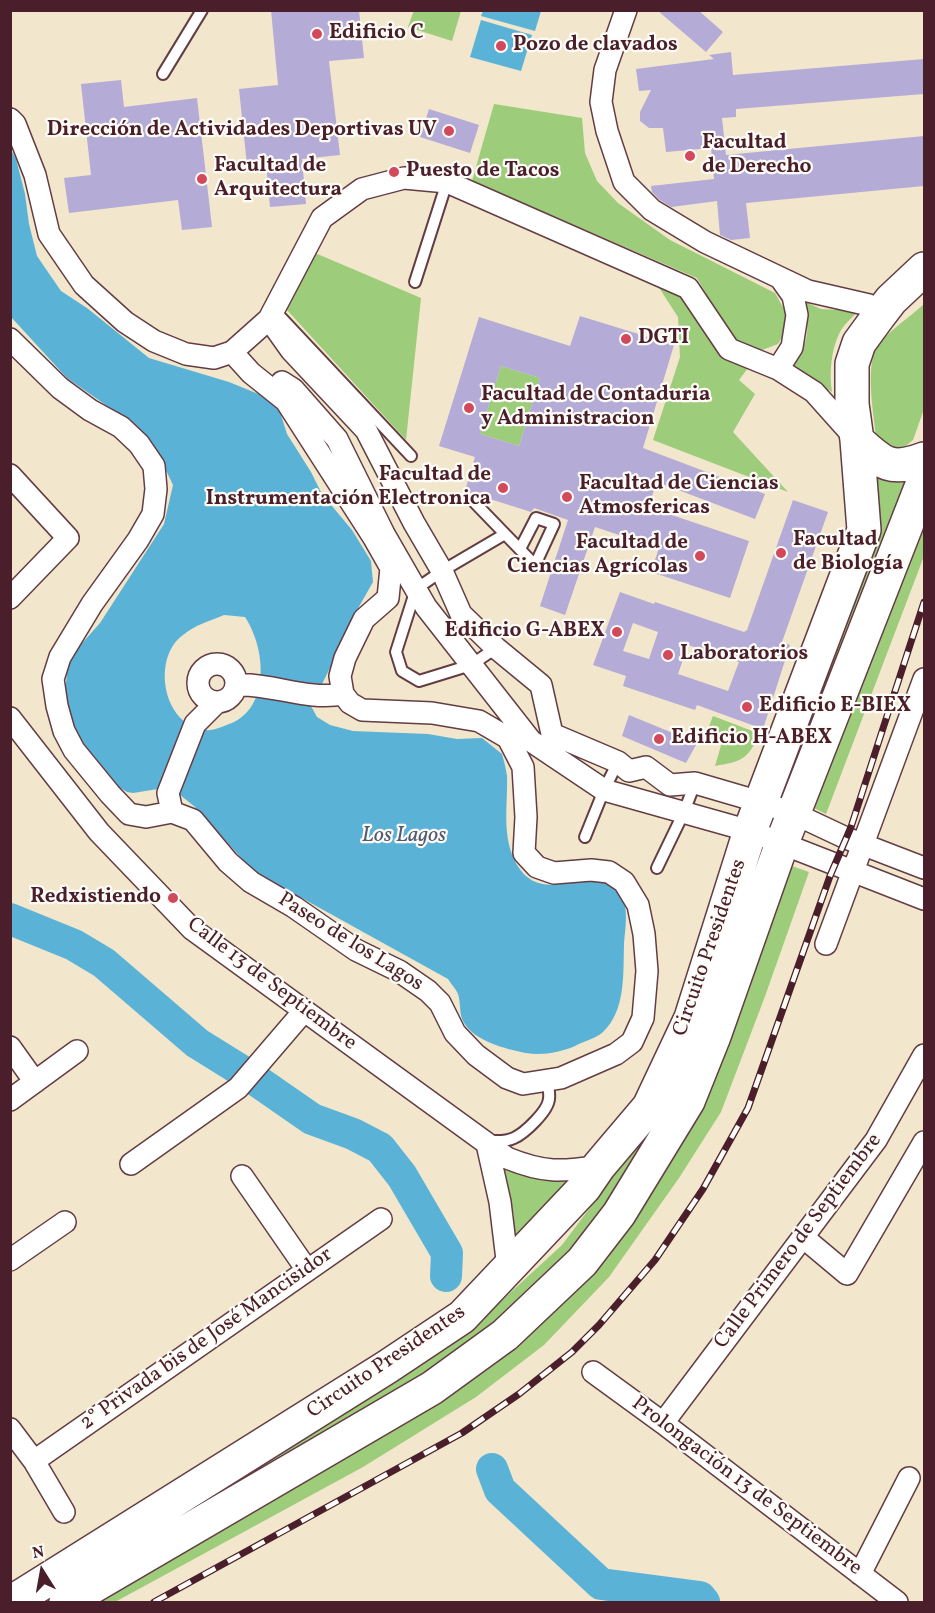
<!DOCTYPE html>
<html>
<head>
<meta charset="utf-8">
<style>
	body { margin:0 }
	#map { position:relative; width:935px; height:1613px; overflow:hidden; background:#f2e6cc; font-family:Vollkorn,serif }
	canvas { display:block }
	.frame { position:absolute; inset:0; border:12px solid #4a1f2b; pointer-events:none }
	.north { position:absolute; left:12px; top:1541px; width:60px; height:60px; -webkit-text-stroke:4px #fdfcf7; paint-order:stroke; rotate:349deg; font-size:16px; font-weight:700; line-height:24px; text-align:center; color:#4a1f2b }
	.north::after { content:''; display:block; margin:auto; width:21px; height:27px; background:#4a1f2b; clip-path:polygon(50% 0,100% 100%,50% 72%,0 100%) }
</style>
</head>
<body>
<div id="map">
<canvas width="935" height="1613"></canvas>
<div class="frame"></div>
<div class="north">N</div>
</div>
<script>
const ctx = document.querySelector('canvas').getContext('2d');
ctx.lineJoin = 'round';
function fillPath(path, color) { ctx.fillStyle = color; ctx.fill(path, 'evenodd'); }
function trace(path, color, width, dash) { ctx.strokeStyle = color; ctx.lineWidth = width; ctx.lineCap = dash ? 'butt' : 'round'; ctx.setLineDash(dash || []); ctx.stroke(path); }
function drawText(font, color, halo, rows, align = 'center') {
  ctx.font = font + ' Vollkorn,serif'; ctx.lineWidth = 4.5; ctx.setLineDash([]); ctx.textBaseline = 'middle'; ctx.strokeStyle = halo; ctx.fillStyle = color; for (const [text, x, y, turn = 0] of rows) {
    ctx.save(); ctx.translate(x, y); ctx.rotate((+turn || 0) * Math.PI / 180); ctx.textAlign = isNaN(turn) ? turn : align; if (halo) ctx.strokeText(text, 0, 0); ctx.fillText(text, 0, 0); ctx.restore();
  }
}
const green = new Path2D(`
	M414 10 461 11 452 41 408 27Z
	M494 104 582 118 585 153 597 181 618 203 670 240 775 293 785 311 786 330 778 344 762 350 745 349 733 340 697 278 472 181Z
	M315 253 421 298 406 440 287 310Z
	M654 280 685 294 725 354 748 368 739 380 755 394 733 432 788 492 653 440 680 357 678 317Z
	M803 301 821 309 858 311C852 318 843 325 839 334 831 351 829 374 832 392L792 366C810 342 810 329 803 301Z
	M924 304V409L913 440 902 449 877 445C875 422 863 362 879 344 891 329 910 317 924 304Z
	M501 366 540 378 519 446 480 434Z
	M872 473 912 475 785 797 778 794Z
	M924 515V556L826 814 814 808 821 783Z
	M713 716 760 734C747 759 744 761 715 766L722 742 705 737Z
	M789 865 809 872 764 999 721 1112 679 1178 609 1277 544 1345 476 1397 363 1467 115 1602H85L413 1419 466 1381 703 1100 748 993Z
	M668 1086 677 1091 609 1208 573 1255 495 1326 425 1378 157 1534 42 1602H23L281 1452 418 1367 486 1315 562 1245 598 1197Z
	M500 1160 570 1177 542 1216 513 1247 514 1215Z`);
const water = new Path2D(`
	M483 11V10L541 11 535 31 481 16Z
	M481 20 532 35 521 71 470 57Z
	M10 148 16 159 25 194 29 224 37 256 61 291 87 308 149 358 229 382 266 397 280 412 287 434 311 472 322 494 352 530 371 561 373 582 348 626 332 664 311 706 317 717 330 725 353 731 428 734 457 739 482 738 502 754C504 761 506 769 507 776 508 806 501 837 517 865 545 911 593 857 619 892 630 907 625 928 624 945 623 974 626 1010 603 1032 595 1039 584 1041 575 1046 561 1052 542 1056 526 1053 506 1049 473 1041 463 1021 459 1013 461 1003 458 994 456 989 451 984 448 979L253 871 195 807 174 790 158 789 133 793 127 792 117 786 86 750 73 729 65 695 68 659 100 623 164 524 173 485 164 466 123 417 67 378 11 317ZM224 615 245 617C258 637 264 664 259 688 255 704 247 716 232 723 223 726 215 731 205 730 163 726 151 658 183 635 195 625 210 621 224 615Z`);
const river = new Path2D(`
	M10 919 74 945 104 963 197 1043 250 1076 312 1119 353 1134 380 1148 402 1176 447 1253 446 1276
	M492 1469 500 1490 601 1584 700 1597 704 1602`);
const building = new Path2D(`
	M271 10H359L364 58 329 61 340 155 302 159 306 204 270 207 266 163 247 165 239 89 278 85Z
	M657 10H698L723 32 706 52Z
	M731 52 733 75 924 59V94L736 109V117L722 118 726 155 924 136V186L746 203 750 238 731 240 720 235 717 201 671 207 660 200 652 192 651 186 714 179 711 148 666 152 663 128H649L640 121V112L651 90 639 91 636 69 714 59 709 55Z
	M121 80 124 107 197 98 212 227 182 230 178 200 69 213 64 178 91 175 81 84Z
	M429 109 479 125 470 153 420 137Z
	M580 316 674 345 643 448 765 494 755 519 657 482 648 507 749 541 730 598 651 572 659 548 595 527 565 615 540 606 568 520 534 508 531 512 465 491 475 457 439 446 479 317 570 346ZM501 366 540 378 519 446 480 434Z
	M793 500 828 512 782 642 790 645 763 729 697 705 695 710 623 686 626 676 593 665 620 592 654 604 655 602 744 632 747 630ZM633 623 658 632 649 659 623 651ZM688 645 739 662 728 691 678 674Z
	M629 715 697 743 686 763 622 736Z`);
const lane = new Path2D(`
	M163 74 202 10
	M415 282 447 182
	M274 310 411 456
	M475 503 535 565 554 524 536 518 520 549
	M496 648 471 665 419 681 402 671 396 652 416 589 442 571 505 534
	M585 837 604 790 618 762
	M657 868 684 812 695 783
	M490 1141C499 1141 506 1142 514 1138 525 1133 548 1111 549 1099 550 1093 548 1086 547 1080`);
const street = new Path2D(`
	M626 10 605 70 601 102 607 131 624 182 652 210 705 242 808 291 869 305 878 317
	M10 119 15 124 35 175 49 234 84 285 125 322 154 341 186 354 214 358 232 352 269 319 322 218 362 189 404 178 447 182 688 288 729 349 778 369 814 392 856 439
	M269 319 291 350 366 430 414 523 442 571 461 614 496 648 541 685 552 734 618 762 629 771 646 767 670 785 695 783 760 802 795 814 846 838 924 868
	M10 339 60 388 90 410 121 427 139 444 154 466 156 489 153 514 138 540 92 604 60 657 53 679 57 706 64 731 74 750 110 794 129 814 146 817 172 812 193 820 228 862 251 882 294 907 356 950 399 971 428 991 440 1003 455 1033 476 1055 507 1078 523 1084 561 1078 616 1054 632 1042 643 1018 647 971 644 934 638 905 624 882 609 872 591 870 554 873 537 867 524 853 526 817 523 767 508 738 479 721 432 713 362 710 350 703 343 694 340 676 345 658 364 619 388 598 391 568 374 538 286 401 251 373 232 352
	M778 369 792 347 797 315 793 296 781 279
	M282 382 293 389 337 439 384 534 426 607 531 741 604 790 750 831 924 899
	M10 475 68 538 10 598
	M198 683a19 19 0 1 1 38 0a19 19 0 1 1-38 0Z
	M236 685C272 683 307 701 343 694
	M10 718 99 832 192 929 507 1158C544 1173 561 1172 599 1166
	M172 812 168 793 195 724 217 702
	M826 944 924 679
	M10 1047 35 1082
	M10 1100 77 1051
	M487 1144 500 1202 508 1268
	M131 1164 238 1088 304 1011
	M242 1176 307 1270
	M804 1238 847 1274 924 1142
	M10 1260 65 1222
	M593 1372 663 1423 897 1602
	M663 1423 876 1140 924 1055
	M10 1429 34 1461 64 1512
	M34 1461 381 1219
	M860 1574 909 1478`);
const primary = new Path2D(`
	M857 440C882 463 890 472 924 459
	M12 1602 387 1367 462 1317 584 1188 599 1166 649 1107 691 1018 750 831 864 530 857 440 852 404V364L859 343 878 317 891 300 924 269
	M66 1602 432 1388 505 1335 582 1262 619 1214 688 1101 714 1036 782 843 924 480`);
const rail = new Path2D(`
	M154 1602 462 1433 519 1394 572 1352 599 1325 655 1260 703 1189 748 1108 830 876 851 827 924 602`);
const markers = [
	[317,34,6,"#d1495b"],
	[501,46,6,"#d1495b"],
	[449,131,6,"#d1495b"],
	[690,156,6,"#d1495b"],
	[394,172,6,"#d1495b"],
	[202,179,6,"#d1495b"],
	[626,339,6,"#d1495b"],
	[469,408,6,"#d1495b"],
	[503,488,6,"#d1495b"],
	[567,497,6,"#d1495b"],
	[781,553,6,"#d1495b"],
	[700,556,6,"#d1495b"],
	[617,632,6,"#d1495b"],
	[668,655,6,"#d1495b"],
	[747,707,6,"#d1495b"],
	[659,739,6,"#d1495b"],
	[173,898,6,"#d1495b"]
];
const poiNames = [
	["Edificio C",329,34],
	["Pozo de clavados",513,46],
	["Dirección de Actividades Deportivas UV",437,131,"right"],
	["Facultad",702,144],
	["de Derecho",702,168],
	["Facultad de",214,167],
	["Arquitectura",214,191],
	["Puesto de Tacos",406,172],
	["DGTI",638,339],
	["Facultad de Contaduria",481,396],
	["y Administracion",481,420],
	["Facultad de",491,476,"right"],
	["Instrumentación Electronica",491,500,"right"],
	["Facultad de Ciencias",579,485],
	["Atmosfericas",579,509],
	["Facultad",793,541],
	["de Biología",793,565],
	["Facultad de",688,544,"right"],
	["Ciencias Agrícolas",688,568,"right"],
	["Edificio G-ABEX",605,632,"right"],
	["Laboratorios",680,655],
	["Edificio E-BIEX",759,707],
	["Edificio H-ABEX",671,739],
	["Redxistiendo",161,898,"right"]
];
const streetNames = [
	["Paseo de los Lagos",350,943,32],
	["Circuito Presidentes",711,948,-71],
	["Calle 13 de Septiembre",271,985,37],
	["Calle Primero de Septiembre",799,1242,-53],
	["2° Privada bis de José Mancisidor",207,1340,-35],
	["Circuito Presidentes",387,1363,-34],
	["Prolongación 13 de Septiembre",746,1487,37]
];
const waterNames = [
	["Los Lagos",404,837]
];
fillPath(green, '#9dcc7a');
fillPath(water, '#5ab3d7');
trace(river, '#5ab3d7', 32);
fillPath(building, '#b4abd6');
trace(lane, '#633d43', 14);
trace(street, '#633d43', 24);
trace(primary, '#633d43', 36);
trace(lane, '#fff', 10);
trace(street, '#fff', 21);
trace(primary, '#fff', 33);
trace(rail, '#4a1f2b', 7);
trace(rail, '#fdfcf7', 4.5, [14]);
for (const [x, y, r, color] of markers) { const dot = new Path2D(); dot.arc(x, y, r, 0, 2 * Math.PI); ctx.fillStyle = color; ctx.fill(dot); trace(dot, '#fdfcf7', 2); }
drawText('bold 21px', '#4a1f2b', '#fdfcf7', poiNames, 'left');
drawText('21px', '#4a1f2b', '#fdfcf7', streetNames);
drawText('italic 22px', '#505a70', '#fdfcf7', waterNames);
</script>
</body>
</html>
